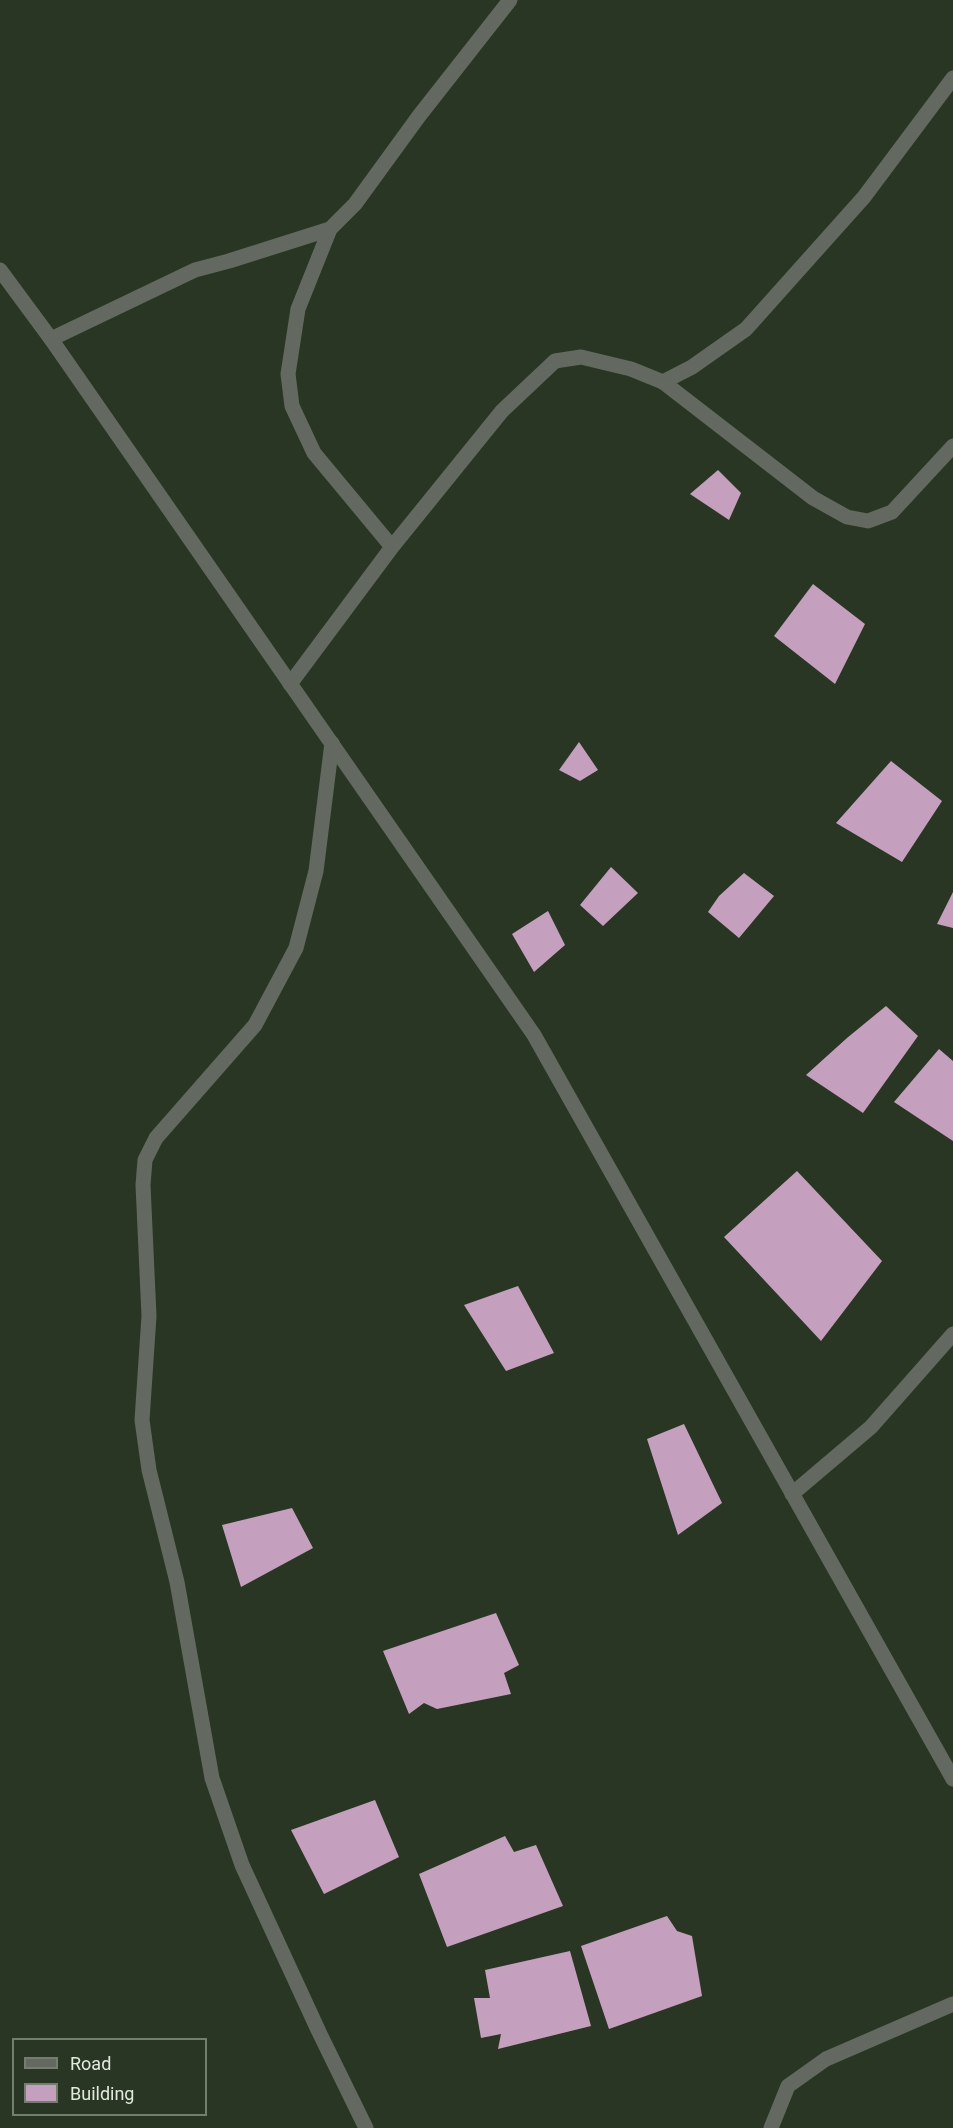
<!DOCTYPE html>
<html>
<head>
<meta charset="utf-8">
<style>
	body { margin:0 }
	#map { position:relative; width:953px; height:2128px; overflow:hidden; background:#2a3624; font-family:Roboto,sans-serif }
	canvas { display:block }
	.legend { position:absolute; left:12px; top:2038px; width:195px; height:78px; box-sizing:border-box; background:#2a3624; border:2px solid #737e6e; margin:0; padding:8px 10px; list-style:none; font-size:18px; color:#e1e9dd }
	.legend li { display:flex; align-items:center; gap:12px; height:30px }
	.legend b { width:30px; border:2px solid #737e6e }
</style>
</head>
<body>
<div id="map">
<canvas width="953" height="2128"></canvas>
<ul class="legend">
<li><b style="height:8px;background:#636960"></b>Road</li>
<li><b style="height:16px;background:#c5a0be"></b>Building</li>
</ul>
</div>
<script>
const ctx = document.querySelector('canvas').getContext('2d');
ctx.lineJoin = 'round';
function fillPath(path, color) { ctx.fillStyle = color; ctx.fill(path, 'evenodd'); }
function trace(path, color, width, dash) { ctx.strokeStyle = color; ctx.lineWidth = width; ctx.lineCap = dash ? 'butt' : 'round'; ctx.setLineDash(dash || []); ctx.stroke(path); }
const building = new Path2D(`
	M718 470 741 493 729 520 690 494Z
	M813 584 865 624 835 684 774 636Z
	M579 742 598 770 580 781 559 770Z
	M891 761 942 801 902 862 836 823Z
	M611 867 638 893 603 926 580 905Z
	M744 873 774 896 739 938 708 912 719 896Z
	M953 892V928L937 924Z
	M548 911 565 945 534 972 512 934Z
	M886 1006 918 1036 863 1113 806 1075 847 1038Z
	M939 1049 953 1061V1141L894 1102Z
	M797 1171 882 1261 821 1341 724 1237Z
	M518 1286 554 1353 506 1371 464 1305Z
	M684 1424 722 1503 678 1535 647 1439Z
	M292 1508 313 1548 241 1587 222 1525Z
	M496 1613 519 1665 504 1673 511 1694 437 1709 424 1703 409 1714 383 1651Z
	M375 1800 399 1857 324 1894 291 1830Z
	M505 1836 514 1852 536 1845 563 1906 447 1947 419 1874Z
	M667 1916 677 1931 692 1936 702 1996 609 2029 581 1946Z
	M570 1951 591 2026 498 2049 501 2034 481 2038 474 1998H490L485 1970Z`);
const service = new Path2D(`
	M663 382 813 498 847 517 868 521 892 512 953 446`);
const minor = new Path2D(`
	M51 339 195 270 229 261 330 229
	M392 547 314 453 292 406 288 374 298 309 330 229 355 204 419 116 510 0
	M290 684 392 547 502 411 555 361 581 357 631 369 663 382 692 367 746 329 864 197 953 78
	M332 743 316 871 296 948 255 1025 156 1138 145 1160 143 1185 149 1316 142 1420 149 1470 177 1582 212 1778 242 1865 319 2032 366 2128
	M792 1494 871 1427 953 1334
	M771 2128 788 2086 826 2059 953 2004`);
const tertiary = new Path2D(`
	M0 270 51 339 534 1035 953 1779`);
fillPath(building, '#c5a0be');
trace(service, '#636960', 15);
trace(minor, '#636960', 15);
trace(tertiary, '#636960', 15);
</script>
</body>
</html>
